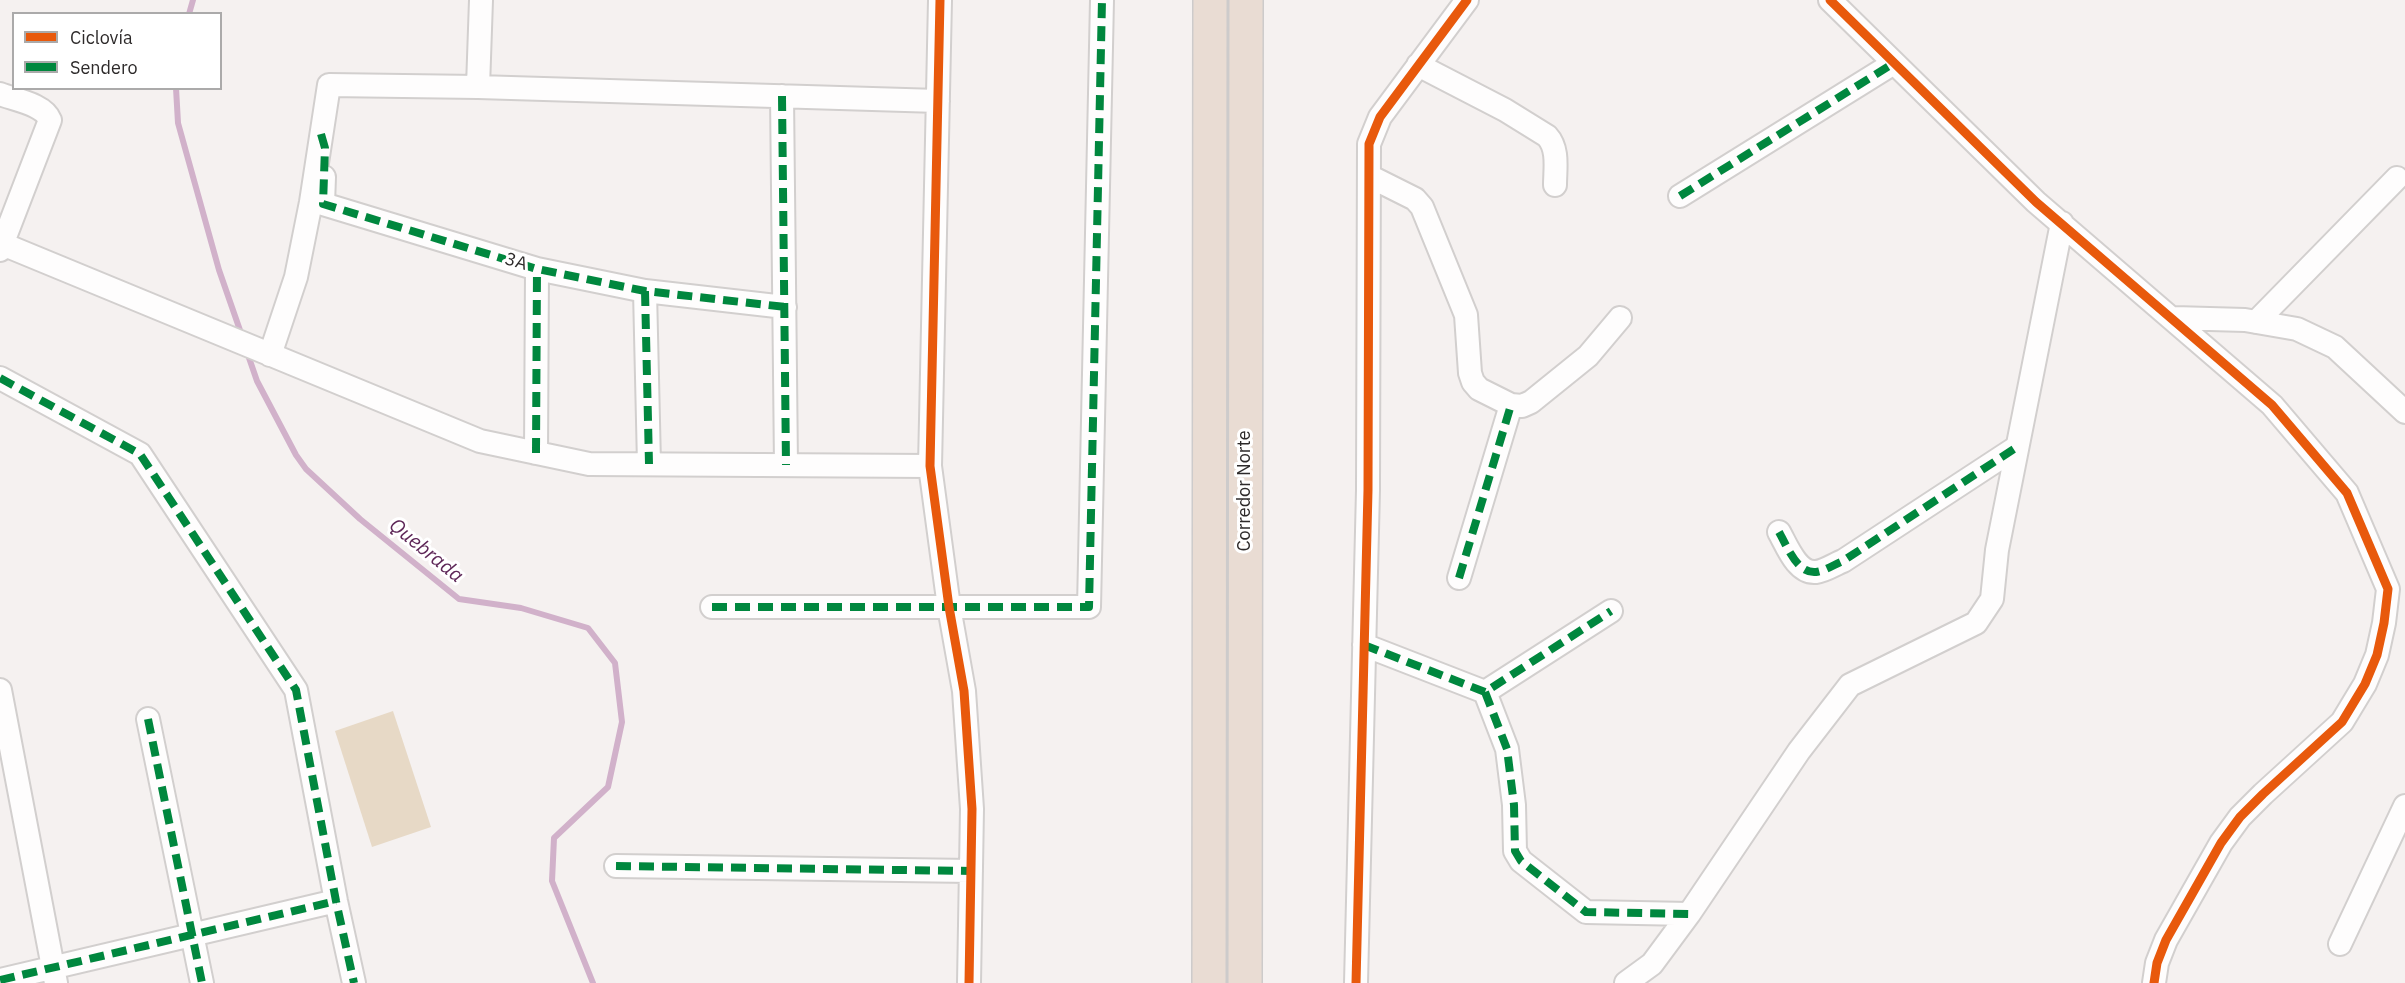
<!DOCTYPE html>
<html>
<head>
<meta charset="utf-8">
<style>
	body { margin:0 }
	#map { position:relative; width:2405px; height:983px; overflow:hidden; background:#f5f1f0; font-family:"IBM Plex Sans",sans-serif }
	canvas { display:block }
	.legend { position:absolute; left:12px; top:12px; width:210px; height:78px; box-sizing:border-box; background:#fff; border:2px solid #abaaaa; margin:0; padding:8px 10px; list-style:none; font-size:18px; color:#2d2a2a }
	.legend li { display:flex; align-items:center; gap:12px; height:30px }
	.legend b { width:30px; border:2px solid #abaaaa }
</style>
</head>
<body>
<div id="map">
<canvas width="2405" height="983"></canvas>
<ul class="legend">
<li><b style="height:8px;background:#e8590c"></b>Ciclovía</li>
<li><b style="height:8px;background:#00873e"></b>Sendero</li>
</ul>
</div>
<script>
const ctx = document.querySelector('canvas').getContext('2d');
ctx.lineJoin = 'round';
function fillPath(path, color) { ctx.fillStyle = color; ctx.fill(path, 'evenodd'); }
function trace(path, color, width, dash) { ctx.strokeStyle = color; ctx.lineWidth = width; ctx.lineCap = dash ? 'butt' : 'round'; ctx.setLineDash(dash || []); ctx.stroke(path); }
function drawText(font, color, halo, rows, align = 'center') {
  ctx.font = font + ' "IBM Plex Sans",sans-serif'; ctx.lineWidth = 6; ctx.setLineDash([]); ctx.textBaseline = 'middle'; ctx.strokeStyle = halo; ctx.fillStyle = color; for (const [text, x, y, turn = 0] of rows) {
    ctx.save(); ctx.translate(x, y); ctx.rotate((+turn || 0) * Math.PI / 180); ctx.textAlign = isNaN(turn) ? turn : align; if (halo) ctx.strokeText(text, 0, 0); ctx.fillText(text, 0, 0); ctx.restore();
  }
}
const green = new Path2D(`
	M393 711 431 827 372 847 335 731Z`);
const stream = new Path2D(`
	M189 14 193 0
	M176 88 178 123 219 270 242 336
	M247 352 257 381 296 455 306 469 360 519 459 599 521 608 588 628 615 663 622 722 608 787 554 838 552 881 593 983`);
const minor = new Path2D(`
	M940 0 930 466 949 607 964 691 972 809 969 983
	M1830 0 2036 202 2272 405 2347 493 2388 589 2384 623 2377 655 2365 684 2342 722 2263 794 2240 817 2221 843 2166 940 2157 963 2154 983
	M1418 65 1505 110 1547 136C1559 149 1555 169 1555 185
	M478 87 481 0
	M0 94C15 100 44 104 50 120L0 250
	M782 96 786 465
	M1369 176 1415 199 1422 207 1466 315 1470 373 1473 382 1479 389 1511 405 1522 406 1531 402 1588 356 1620 318
	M324 177 323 204 537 269 645 291 785 307
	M1680 196 1894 63
	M0 243 480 441 589 464 930 466
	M645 291 649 464
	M2174 318 2245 320 2297 329 2335 347 2405 412
	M2256 322 2397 178
	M270 355 296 277 311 202 329 85 478 87 938 101
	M0 378 140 454 296 690 336 901 354 983
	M536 453 537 269
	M1779 532C1787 546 1797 574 1816 572 1825 571 1835 564 1843 561L2017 447
	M1459 578 1511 405
	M712 607H1089L1102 0
	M1364 645 1485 692 1611 611
	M0 690 56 983
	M1485 692 1507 749 1514 805 1515 851 1521 861 1586 912 1689 914
	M148 719 202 983
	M616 866 971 871
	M2340 944 2405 806
	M0 980 336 901
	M1356 983 1368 490 1369 144 1380 117 1467 0
	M1626 983 1652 964 1689 914 1799 751 1850 685 1976 623 1992 599 1997 550 2062 223`);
const motorway = new Path2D(`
	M1209 983 1210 0
	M1245 983 1246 0`);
const quiet = new Path2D(`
	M782 96 786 465
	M321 134 325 148 323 204 537 269 645 291 785 307
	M1680 196 1894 63
	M645 291 649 464
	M0 378 140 454 296 690 336 901 354 983
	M536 453 537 269
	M1779 532C1787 546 1797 574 1816 572 1825 571 1835 564 1843 561L2017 447
	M1459 578 1511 405
	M712 607H1089L1102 0
	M1364 645 1485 692 1611 611
	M1485 692 1507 749 1514 805 1515 851 1521 861 1586 912 1689 914
	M148 719 202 983
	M616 866 971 871
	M0 980 336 901`);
const cycleway = new Path2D(`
	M940 0 930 466 949 607 964 691 972 809 969 983
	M1830 0 2036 202 2272 405 2347 493 2388 589 2384 623 2377 655 2365 684 2342 722 2263 794 2240 817 2221 843 2166 940 2157 963 2154 983
	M1356 983 1368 490 1369 144 1380 117 1467 0`);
const streetNames = [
	["3A",516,262,17],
	["Corredor Norte",1245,491,-90]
];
const waterNames = [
	["Quebrada",426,551,39]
];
fillPath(green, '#e7d9c6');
trace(stream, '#d1b1ca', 6);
trace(minor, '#d2cfce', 26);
trace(motorway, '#cdcbcb', 36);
trace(minor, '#fefdfd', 22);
trace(motorway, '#e9dcd3', 33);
trace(quiet, '#00873e', 8, [15, 8]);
trace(cycleway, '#e8590c', 9);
drawText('18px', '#2d2a2a', '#fff', streetNames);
drawText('italic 20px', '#5e2758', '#fff', waterNames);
</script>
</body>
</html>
